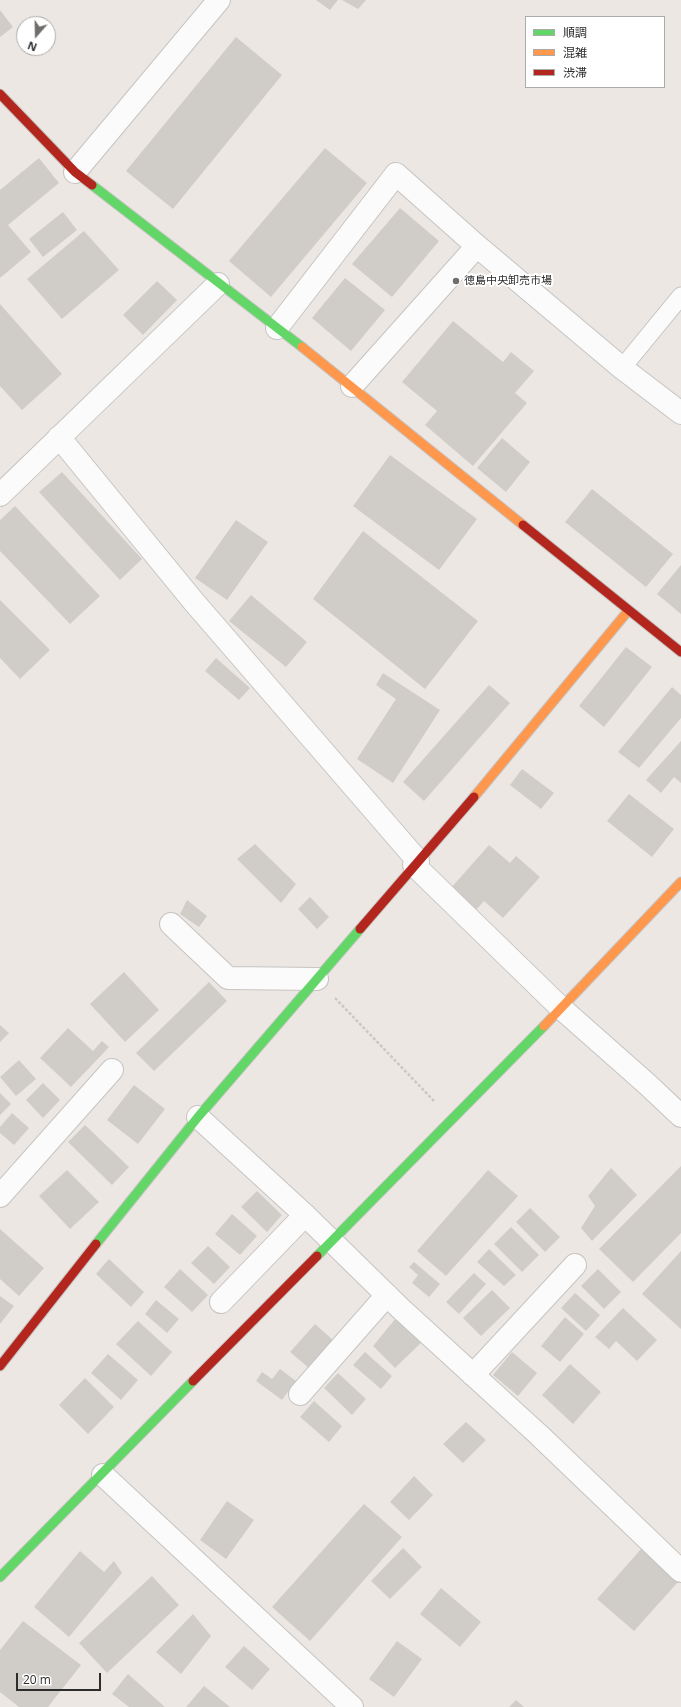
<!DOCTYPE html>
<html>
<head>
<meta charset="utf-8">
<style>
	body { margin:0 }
	#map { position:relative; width:681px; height:1707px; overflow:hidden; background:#ece7e2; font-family:"Open Sans","Noto Sans JP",sans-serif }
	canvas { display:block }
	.legend { position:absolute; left:525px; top:16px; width:140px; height:72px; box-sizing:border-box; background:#fff; border:1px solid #ababab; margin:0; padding:5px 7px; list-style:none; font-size:12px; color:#2d2d2d }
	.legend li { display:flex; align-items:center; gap:8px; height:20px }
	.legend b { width:20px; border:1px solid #ababab }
	.north { position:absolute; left:16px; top:16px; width:40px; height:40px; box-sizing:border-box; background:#fff; border:1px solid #ababab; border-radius:50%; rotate:200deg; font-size:11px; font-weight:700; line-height:16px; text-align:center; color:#2d2d2d }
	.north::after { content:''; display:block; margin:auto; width:14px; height:18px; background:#706e6c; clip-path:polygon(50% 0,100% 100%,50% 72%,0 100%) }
	.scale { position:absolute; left:16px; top:1673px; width:85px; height:18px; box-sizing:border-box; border:2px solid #2d2d2d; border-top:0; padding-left:5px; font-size:12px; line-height:14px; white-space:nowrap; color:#2d2d2d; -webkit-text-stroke:3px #fff; paint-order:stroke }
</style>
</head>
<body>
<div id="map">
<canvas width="681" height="1707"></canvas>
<ul class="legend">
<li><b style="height:5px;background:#63d668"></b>順調</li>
<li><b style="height:5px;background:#ff974d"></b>混雑</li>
<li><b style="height:5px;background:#b3261e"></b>渋滞</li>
</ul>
<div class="north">N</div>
<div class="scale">20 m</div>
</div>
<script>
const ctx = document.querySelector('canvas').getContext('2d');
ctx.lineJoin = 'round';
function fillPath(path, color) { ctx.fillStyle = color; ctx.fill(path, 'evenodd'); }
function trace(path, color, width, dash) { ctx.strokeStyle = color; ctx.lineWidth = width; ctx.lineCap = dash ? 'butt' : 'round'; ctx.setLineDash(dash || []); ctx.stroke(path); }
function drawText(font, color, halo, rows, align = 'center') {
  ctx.font = font + ' "Open Sans","Noto Sans JP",sans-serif'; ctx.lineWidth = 4; ctx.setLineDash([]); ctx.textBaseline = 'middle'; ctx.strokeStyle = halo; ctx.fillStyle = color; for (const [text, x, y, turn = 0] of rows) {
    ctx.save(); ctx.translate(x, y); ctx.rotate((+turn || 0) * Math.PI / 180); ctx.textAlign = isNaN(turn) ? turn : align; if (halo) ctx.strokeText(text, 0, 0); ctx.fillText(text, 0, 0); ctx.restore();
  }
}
const building = new Path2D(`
	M316 0H338L330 10Z
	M342 0H366L358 9Z
	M0 10 13 27 0 37Z
	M236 37 282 75 173 209 126 171Z
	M325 148 367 183 271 297 229 261Z
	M39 158 59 183 8 225 31 252 0 278V190Z
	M400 208 439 241 392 297 352 264Z
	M63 212 77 230 43 257 29 239Z
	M84 231 119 270 62 319 27 279Z
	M345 278 385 310 351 351 312 318Z
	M157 281 177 300 143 335 123 315Z
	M0 304 62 374 22 410 0 386Z
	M453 321 503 362 511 352 534 371 515 393 527 403 473 466 425 425 437 411 402 382Z
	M502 438 530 462 506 492 477 468Z
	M390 455 477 519 439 570 353 506Z
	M62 472 142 559 120 580 39 492Z
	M592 489 673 554 646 587 565 522Z
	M15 506 100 596 70 624 0 551V520Z
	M236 520 268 542 227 600 195 578Z
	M363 531 478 621 425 689 313 599Z
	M681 565V614L657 594Z
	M251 595 307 642 286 667 229 621Z
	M0 600 50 650 20 679 0 658Z
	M626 647 652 667 604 727 579 706Z
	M216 658 250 688 239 700 205 671Z
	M383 673 440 710 393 783 357 759 396 699 376 685Z
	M489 685 510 703 424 801 403 782Z
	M672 687 681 695V718L639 768 618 752Z
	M681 741V783L674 777 661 793 646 780Z
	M522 769 554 793 541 809 510 785Z
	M629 794 674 829 652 857 607 821Z
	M255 844 296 884 281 903 237 859Z
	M489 845 510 863 516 856 540 877 503 918 484 901 476 910 451 888Z
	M310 897 329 917 317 929 298 909Z
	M187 900 207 916 199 927 180 914Z
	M124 972 159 1010 125 1042 90 1004Z
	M209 982 227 1001 154 1071 136 1053Z
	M0 1025 9 1033 0 1042Z
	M68 1028 93 1051 102 1041 109 1047 71 1087 40 1058Z
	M19 1060 36 1079 16 1096 0 1077Z
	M43 1083 60 1100 43 1118 26 1100Z
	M134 1085 165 1109 138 1144 107 1120Z
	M0 1093 11 1104 0 1115Z
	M12 1113 29 1128 14 1145 0 1133V1127Z
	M85 1125 129 1167 112 1185 68 1142Z
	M681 1166V1233L633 1282 599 1249Z
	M611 1168 637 1195 592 1241 581 1228 595 1206 588 1196Z
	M67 1170 99 1202 70 1229 39 1196Z
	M488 1170 518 1196 446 1276 417 1251Z
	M257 1191 282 1215 267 1232 241 1207Z
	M530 1208 560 1237 545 1252 516 1222Z
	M232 1214 257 1236 240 1255 215 1234Z
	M511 1227 539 1255 522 1272 494 1244Z
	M0 1229 44 1268 19 1296 0 1279Z
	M208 1246 230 1267 214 1284 191 1263Z
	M489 1249 516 1275 504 1286 477 1262Z
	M681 1251V1329L642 1294Z
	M109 1259 144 1292 131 1307 96 1274Z
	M414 1262 440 1284 429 1297 412 1283 418 1275 409 1267Z
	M180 1269 208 1295 192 1312 164 1287Z
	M598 1269 621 1292 604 1309 581 1286Z
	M474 1273 486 1284 459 1314 446 1302Z
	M492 1290 510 1308 481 1336 463 1318Z
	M575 1293 600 1315 586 1331 561 1308Z
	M0 1296 14 1306 0 1324Z
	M156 1300 179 1319 167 1333 145 1314Z
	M623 1308 657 1340 637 1361 616 1341 609 1349 595 1337Z
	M565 1317 584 1334 560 1362 541 1346Z
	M396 1318 422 1342 395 1368 373 1346Z
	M138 1321 172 1352 151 1376 116 1344Z
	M315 1324 334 1341 309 1368 290 1352Z
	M365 1352 392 1376 381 1389 353 1365Z
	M512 1352 537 1373 518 1396 493 1375Z
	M108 1354 138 1380 121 1400 91 1373Z
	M570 1364 601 1392 573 1424 542 1395Z
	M280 1369 296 1381 282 1400 256 1381 262 1372 272 1379Z
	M338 1373 366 1399 352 1415 324 1388Z
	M85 1378 114 1407 88 1434 59 1405Z
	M314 1401 342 1426 329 1442 300 1417Z
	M466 1422 486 1440 463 1463 443 1444Z
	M414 1476 433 1495 409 1520 390 1502Z
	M227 1501 254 1520 226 1559 200 1540Z
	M364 1504 402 1537 310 1641 272 1607Z
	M403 1548 422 1567 390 1599 371 1581Z
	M641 1549 678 1582 634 1631 597 1599Z
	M80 1551 104 1572 114 1561 122 1573 69 1637 34 1607Z
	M152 1576 179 1605 107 1673 79 1643Z
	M441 1588 481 1622 460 1647 420 1614Z
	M193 1614 211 1636 181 1674 156 1652Z
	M23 1621 81 1665 48 1707H19L0 1692V1650Z
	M397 1641 422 1659 394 1697 369 1679Z
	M244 1646 270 1669 252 1690 225 1667Z
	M128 1674 165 1707H129L112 1694Z
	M204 1686 230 1707H186Z
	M516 1700 524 1707H509Z`);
const path = new Path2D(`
	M335 998 434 1101`);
const lane = new Path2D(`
	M622 368 681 296`);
const street = new Path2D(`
	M75 172 219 0
	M277 328 396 174 477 246
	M352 386 477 246 622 368 681 413
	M59 437 194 602 418 861
	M0 495 218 284
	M414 865 561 1008 647 1084 681 1116
	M171 924 228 978 317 979
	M198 1117 305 1215 400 1308 539 1435 681 1571
	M0 1196 112 1070
	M221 1302 305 1215
	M473 1375 575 1265
	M300 1394 387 1295
	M103 1475 352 1707`);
const fast = new Path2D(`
	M92 185 302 347
	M96 1244 198 1117 360 929
	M317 1256 544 1026
	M0 1577 193 1381`);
const slow = new Path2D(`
	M302 347 523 525
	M474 797 628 611
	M544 1026 681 882`);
const jam = new Path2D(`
	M0 94 75 172 92 185
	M523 525 681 652
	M360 929 474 797
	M0 1366 96 1244
	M193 1381 317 1256`);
const markers = [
	[456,281,4,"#706e6c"]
];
const poiNames = [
	["徳島中央卸売市場",464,281]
];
fillPath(building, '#d0cdc9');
trace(lane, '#c5c4c3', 19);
trace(street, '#c5c4c3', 24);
trace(fast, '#c5c4c3', 11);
trace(slow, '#c5c4c3', 11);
trace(jam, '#c5c4c3', 11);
trace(path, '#c8c8c8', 2.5, [3, 2]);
trace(lane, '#fcfbfb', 17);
trace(street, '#fcfbfb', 22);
trace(fast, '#63d668', 9);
trace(slow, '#ff974d', 9);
trace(jam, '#b3261e', 9);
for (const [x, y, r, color] of markers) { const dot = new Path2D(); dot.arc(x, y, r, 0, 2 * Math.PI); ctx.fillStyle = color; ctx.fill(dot); trace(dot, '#fff', 1.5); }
drawText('11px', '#2d2d2d', '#fff', poiNames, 'left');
</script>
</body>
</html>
